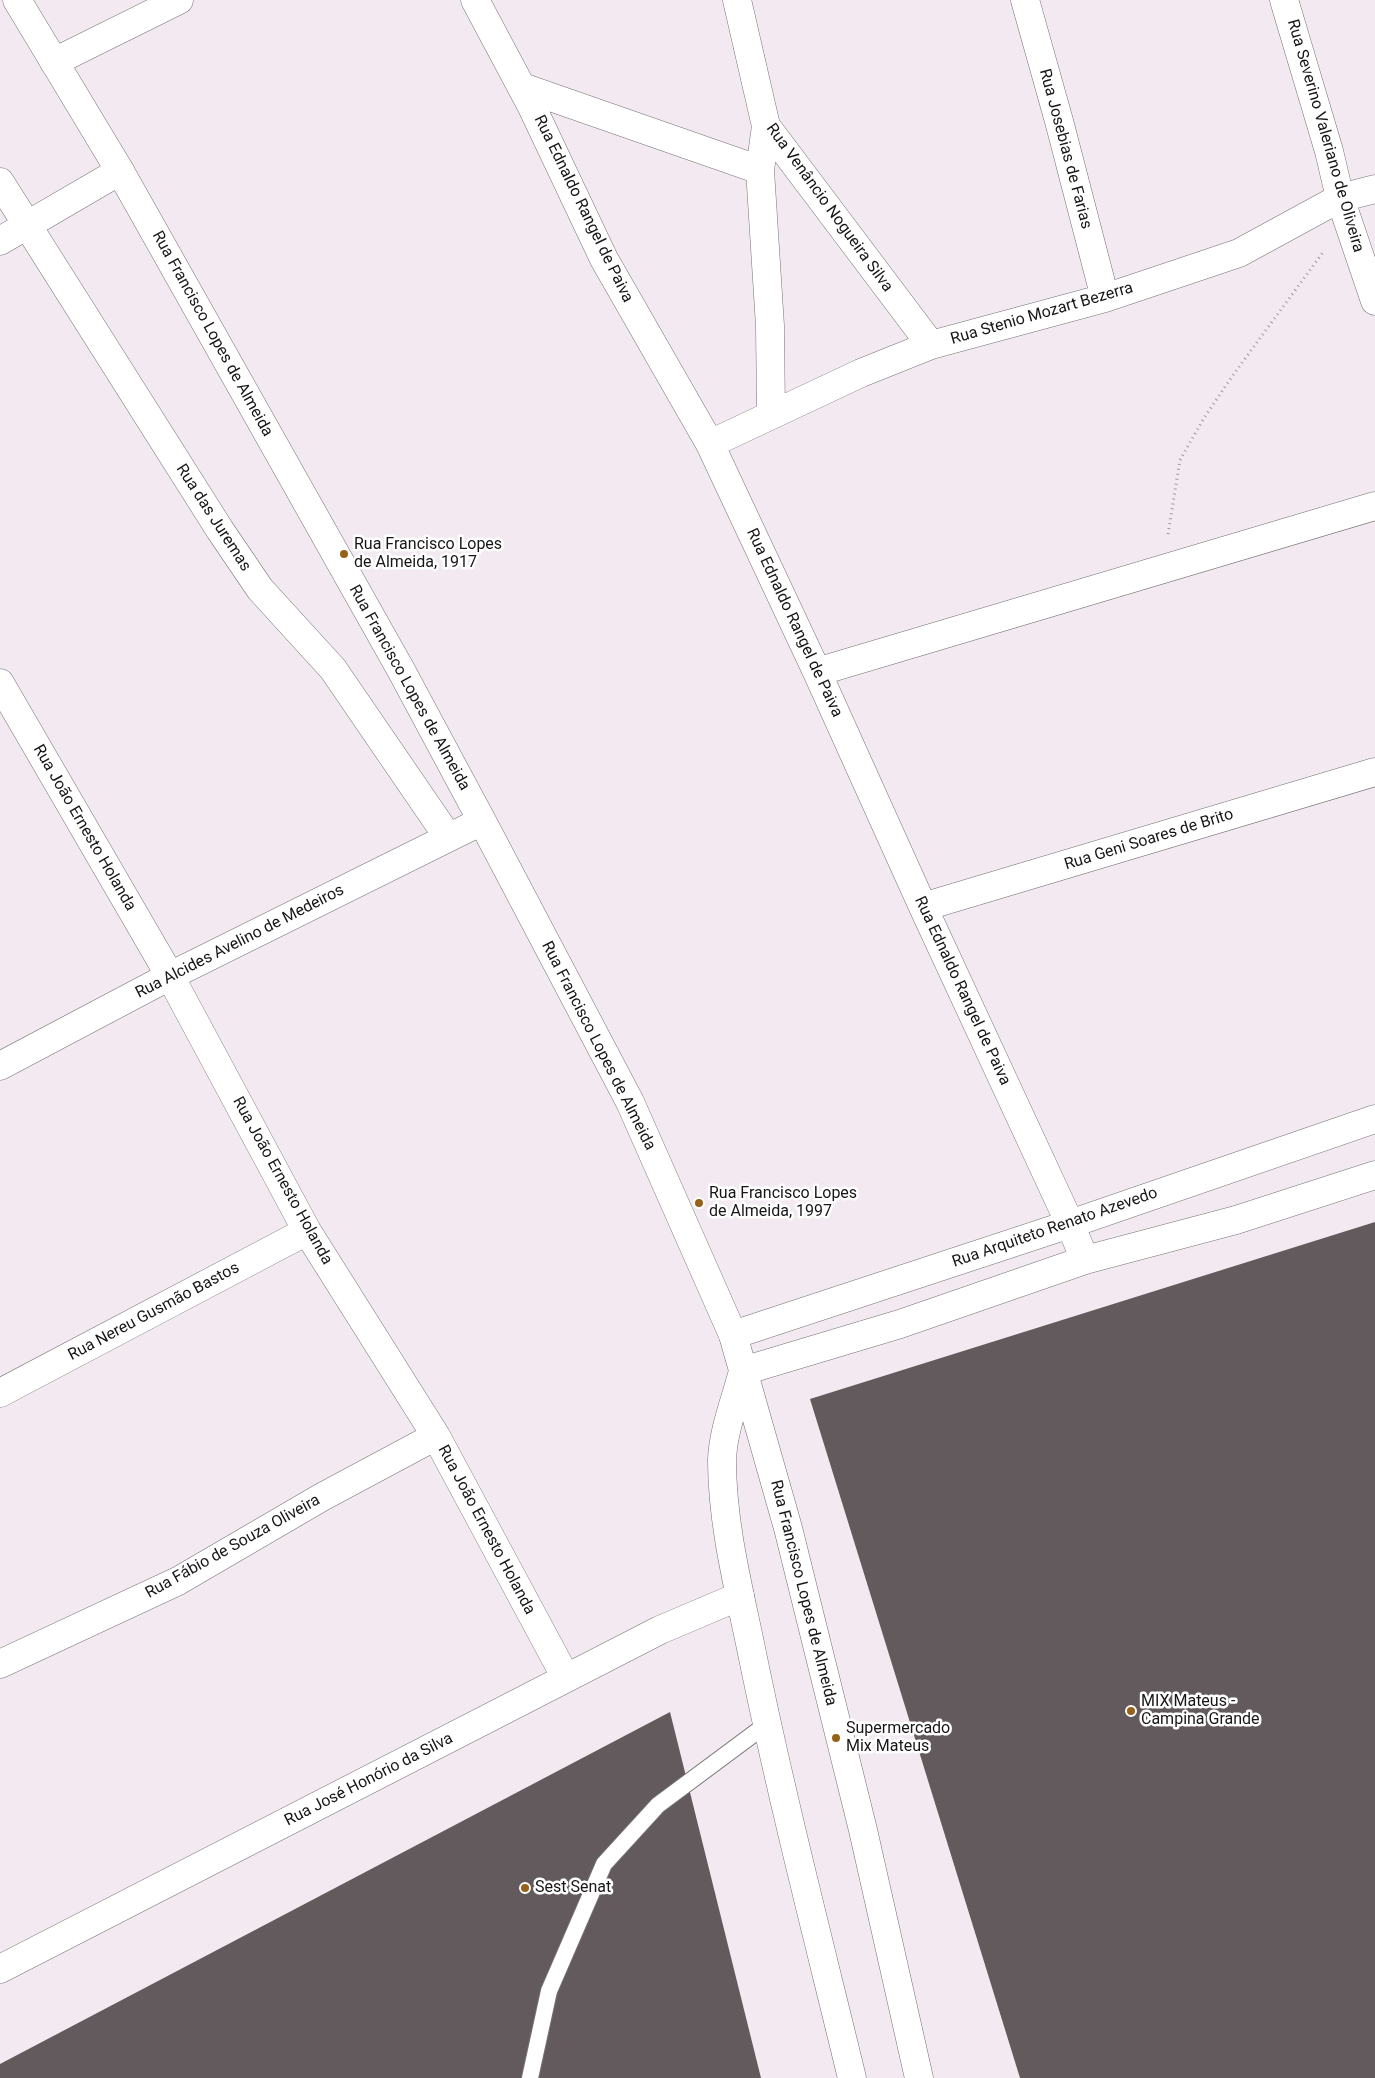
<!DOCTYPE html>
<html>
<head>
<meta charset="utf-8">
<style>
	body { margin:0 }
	canvas { display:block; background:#f2eaf0 }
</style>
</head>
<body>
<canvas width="1375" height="2078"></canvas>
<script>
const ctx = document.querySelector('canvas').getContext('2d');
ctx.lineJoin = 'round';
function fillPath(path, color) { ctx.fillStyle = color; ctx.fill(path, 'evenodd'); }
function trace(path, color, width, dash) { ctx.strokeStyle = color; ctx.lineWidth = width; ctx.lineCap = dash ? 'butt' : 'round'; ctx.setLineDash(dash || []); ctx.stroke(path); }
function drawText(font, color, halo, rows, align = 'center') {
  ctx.font = font + ' Roboto,sans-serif'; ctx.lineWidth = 5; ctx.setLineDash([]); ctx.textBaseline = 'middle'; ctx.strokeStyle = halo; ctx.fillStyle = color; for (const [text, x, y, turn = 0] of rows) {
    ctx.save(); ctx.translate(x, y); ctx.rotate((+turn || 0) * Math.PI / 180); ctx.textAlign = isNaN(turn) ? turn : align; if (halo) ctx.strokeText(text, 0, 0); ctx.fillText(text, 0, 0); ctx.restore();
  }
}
const building = new Path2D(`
	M1375 1222V2078H1020L810 1399Z
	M670 1712 761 2078H0V2064Z`);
const path = new Path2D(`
	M1168 534 1180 460 1204 418 1233 375 1324 251`);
const lane = new Path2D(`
	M530 2078 549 1991 604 1864 658 1805 767 1724`);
const street = new Path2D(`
	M475 0 532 107 604 259 710 444 817 672 923 907 1070 1224 1085 1260
	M737 0 766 126 931 345
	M1025 0 1059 121 1105 298
	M1284 0 1329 151 1340 198 1375 301
	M54 62 179 0
	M522 87 760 170
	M766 126 760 170 770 326 771 415
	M0 182 220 530 260 589 333 669 448 837
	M0 241 120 171
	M710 444 861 373 931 345 1105 298 1239 253 1340 198 1375 189
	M817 672 1375 506
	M0 683 170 976 307 1231 436 1436 566 1678
	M923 907 1375 772
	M733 1335 1070 1224 1375 1119
	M743 1371 900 1324 1085 1260 1236 1220 1375 1175
	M0 1393 307 1231
	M0 1664 178 1581 322 1497 436 1436
	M0 1969 660 1630 740 1596`);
const secondary = new Path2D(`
	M17 0 120 171 401 670 482 821 630 1102 733 1335 788 1528 863 1830 919 2078
	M0 1066 170 976 482 821
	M743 1371C736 1399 723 1430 722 1460 722 1527 740 1593 753 1658 782 1799 818 1938 852 2078`);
const markers = [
	[344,554,5,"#966118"],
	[699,1203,5,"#966118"],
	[1131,1711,5,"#966118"],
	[836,1738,5,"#966118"],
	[525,1888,5,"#966118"]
];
const streetNames = [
	["Rua Severino Valeriano de Oliveira",1325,136,74],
	["Rua Josebias de Farias",1065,149,75],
	["Rua Venâncio Nogueira Silva",829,208,54],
	["Rua Ednaldo Rangel de Paiva",583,209,64],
	["Rua Stenio Mozart Bezerra",1042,314,-16],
	["Rua Francisco Lopes de Almeida",212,334,61],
	["Rua das Juremas",213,518,57],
	["Rua Ednaldo Rangel de Paiva",794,623,65],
	["Rua Francisco Lopes de Almeida",409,688,61],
	["Rua João Ernesto Holanda",84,828,60],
	["Rua Geni Soares de Brito",1149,840,-17],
	["Rua Alcides Avelino de Medeiros",240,942,-27],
	["Rua Ednaldo Rangel de Paiva",962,991,65],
	["Rua Francisco Lopes de Almeida",598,1046,63],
	["Rua João Ernesto Holanda",282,1181,61],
	["Rua Arquiteto Renato Azevedo",1055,1228,-19],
	["Rua Nereu Gusmão Bastos",154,1312,-28],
	["Rua João Ernesto Holanda",486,1530,62],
	["Rua Fábio de Souza Oliveira",233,1547,-29],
	["Rua Francisco Lopes de Almeida",803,1593,76],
	["Rua José Honório da Silva",369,1780,-27]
];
const poiNames = [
	["Rua Francisco Lopes",354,545],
	["de Almeida, 1917",354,563],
	["Rua Francisco Lopes",709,1194],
	["de Almeida, 1997",709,1212],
	["MIX Mateus -",1141,1702],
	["Campina Grande",1141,1720],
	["Supermercado",846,1729],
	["Mix Mateus",846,1747],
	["Sest Senat",535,1888]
];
fillPath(building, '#635a5e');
trace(lane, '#787177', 18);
trace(street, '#787177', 29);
trace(secondary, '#787177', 29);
trace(path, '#a09a9e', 3, [1, 4]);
trace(lane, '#fff', 16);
trace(street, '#fff', 28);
trace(secondary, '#fff', 28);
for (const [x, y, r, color] of markers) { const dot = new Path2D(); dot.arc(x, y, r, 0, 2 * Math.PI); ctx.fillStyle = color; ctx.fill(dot); trace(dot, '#fff', 2); }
drawText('16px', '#181517', '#fff', streetNames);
drawText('16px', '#181517', '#fff', poiNames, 'left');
</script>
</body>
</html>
